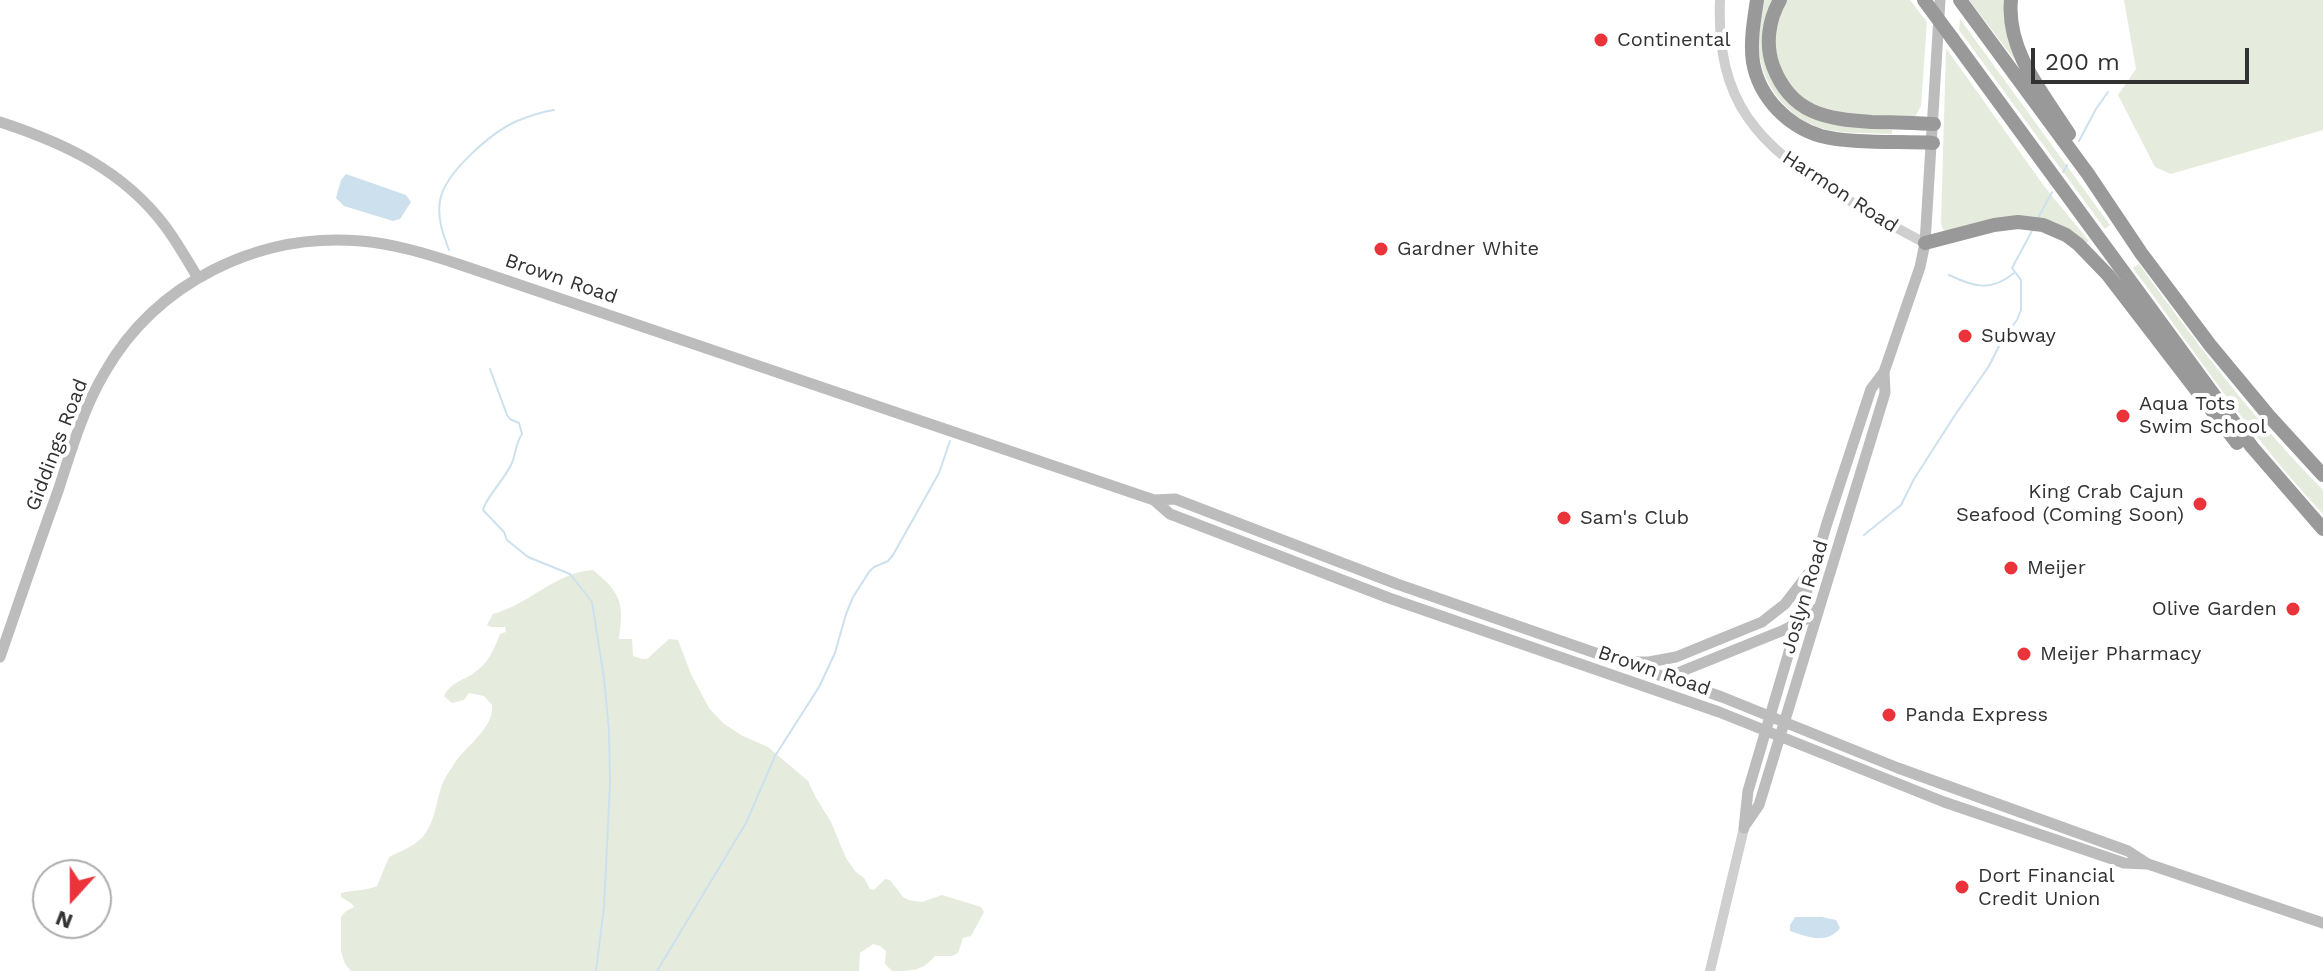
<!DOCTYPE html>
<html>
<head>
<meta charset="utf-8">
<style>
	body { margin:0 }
	#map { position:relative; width:2323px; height:971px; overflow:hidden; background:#fff; font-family:"Work Sans",sans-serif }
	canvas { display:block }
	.north { position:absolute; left:32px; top:859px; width:80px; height:80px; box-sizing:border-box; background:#fff; border:2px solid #adadad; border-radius:50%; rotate:201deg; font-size:22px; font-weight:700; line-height:32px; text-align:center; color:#323232 }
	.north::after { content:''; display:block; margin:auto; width:28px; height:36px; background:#ea343a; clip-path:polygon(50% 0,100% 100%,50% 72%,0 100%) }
	.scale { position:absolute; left:2031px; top:48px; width:218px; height:36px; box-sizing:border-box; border:4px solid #323232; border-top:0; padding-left:10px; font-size:24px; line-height:28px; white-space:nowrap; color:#323232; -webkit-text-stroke:6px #fff; paint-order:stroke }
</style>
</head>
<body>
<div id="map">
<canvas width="2323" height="971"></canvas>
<div class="north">N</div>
<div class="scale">200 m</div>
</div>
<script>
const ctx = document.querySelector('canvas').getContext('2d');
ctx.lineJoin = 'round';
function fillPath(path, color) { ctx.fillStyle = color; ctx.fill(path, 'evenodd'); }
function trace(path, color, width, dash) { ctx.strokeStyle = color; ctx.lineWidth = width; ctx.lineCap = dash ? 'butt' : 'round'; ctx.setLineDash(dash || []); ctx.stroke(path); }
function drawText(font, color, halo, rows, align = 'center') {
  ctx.font = font + ' "Work Sans",sans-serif'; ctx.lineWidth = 8; ctx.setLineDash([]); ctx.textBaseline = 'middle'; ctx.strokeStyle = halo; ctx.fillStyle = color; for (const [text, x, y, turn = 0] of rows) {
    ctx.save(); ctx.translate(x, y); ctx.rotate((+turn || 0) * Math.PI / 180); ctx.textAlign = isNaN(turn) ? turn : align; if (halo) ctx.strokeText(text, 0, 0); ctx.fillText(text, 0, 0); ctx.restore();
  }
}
const green = new Path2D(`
	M1762 0H1776L1765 56 1820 121 1839 125 1892 130V134C1872 133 1849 134 1829 130 1792 123 1762 88 1759 50 1758 34 1761 17 1762 0Z
	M1787 0H1910L1927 22 1921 106 1915 117C1873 116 1820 123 1791 88 1786 82 1783 72 1780 65 1770 43 1775 20 1787 0Z
	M1969 0H2007L2017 63Z
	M2124 0H2323V130L2171 174 2155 167 2118 95 2136 69Z
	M1960 19 2110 225 2105 229 1959 30Z
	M1946 48 2044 186 2089 241 2085 244 2060 227 1947 232 1943 230 1941 223Z
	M2139 264C2196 343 2254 420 2323 490V514C2252 438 2195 352 2133 268Z
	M593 570C622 594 624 603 619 639H632L633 656 642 659H647L669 639 678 640 691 674 709 708 723 723 741 735 768 747 808 781 815 796 831 822 846 858 855 871 864 878 870 889 874 890 885 879 890 880 903 897 909 900 922 902 942 895 981 907 984 912 971 936 963 938 958 953 952 956H935C922 971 913 971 892 971L885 964 886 951 880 946 873 944 860 953 859 971H351L345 964 341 951V917L346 911 354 907 352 904 341 897V893C353 890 366 891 377 886L389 857C401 851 416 846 425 834 435 820 436 803 441 788 444 778 451 769 456 761 468 744 494 728 492 705L484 696 469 693 464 700 452 703 444 696C452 680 468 680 480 668 490 660 495 646 500 634L506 632 505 627H491L487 625 493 614C528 605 556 572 593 570Z`);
const water = new Path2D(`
	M346 174 406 195 411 202 400 219 393 221 344 206 336 198 341 180Z
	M1795 917H1822L1836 920 1840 928C1827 945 1807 937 1790 931V925Z`);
const stream = new Path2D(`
	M2079 141 2096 109 2108 92
	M2063 172 2067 165
	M2038 218 2052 192
	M449 250C443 234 437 218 440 201 444 173 492 132 517 121 529 116 542 112 554 110
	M1949 275C1974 287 1991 292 2014 273
	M490 369 507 415 510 419 519 423 522 434C515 444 516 455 511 465 504 480 486 497 483 510L504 532 507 540 528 557 570 574 592 602 604 678 609 731 610 784 604 907 596 971
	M1864 535 1901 505 1914 479 1955 415 1989 366 2003 338 2017 320 2021 310V280L2012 268 2033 229
	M657 971 746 823 775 756 819 687 835 653 846 614 853 597 869 572 874 567 888 561 893 555 939 473 950 441`);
const tertiary = new Path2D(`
	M1720 0C1716 102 1757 145 1840 195 1868 212 1896 228 1925 243
	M1710 971 1744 828`);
const secondary = new Path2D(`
	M0 122C64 143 123 170 165 226 177 242 187 260 198 278
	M1154 500 1170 514 1389 598 1719 712 1944 802 2124 863 2147 864
	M0 657C19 602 38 546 58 491 71 451 83 409 105 372 156 283 258 232 361 241 395 244 428 254 461 265L1154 500 1175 499 1397 584 1722 697 1898 768 2128 851 2148 864 2323 923
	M1630 662H1649L1676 657 1762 622 1785 604 1808 574
	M1665 678 1784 630 1810 617 1819 607
	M1746 824 1759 805 1885 393 1884 372
	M1744 828 1748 791 1827 523 1871 389 1884 372 1920 267 1925 243 1940 0`);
const motorway = new Path2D(`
	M1757 0C1754 20 1750 42 1753 62 1759 97 1787 126 1821 136 1851 144 1901 141 1933 143
	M1780 0C1769 19 1765 44 1773 66 1791 114 1826 119 1872 122 1893 122 1913 123 1934 124
	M1960 0 2088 174 2141 253 2210 345 2269 416 2323 475
	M2011 0C2006 51 2043 93 2069 134
	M1952 38 2252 447 2323 529
	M1925 243 1994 225 2018 222 2043 225 2066 235 2078 244 2108 275 2237 443`);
const motorwayBridge = new Path2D(`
	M1924 0 1952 38`);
const markers = [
	[1601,40,8,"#ea343a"],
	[1381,249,8,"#ea343a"],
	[1965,336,8,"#ea343a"],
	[2123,416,8,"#ea343a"],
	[2200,504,8,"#ea343a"],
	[1564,518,8,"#ea343a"],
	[2011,568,8,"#ea343a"],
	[2293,609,8,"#ea343a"],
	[2024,654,8,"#ea343a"],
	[1889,715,8,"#ea343a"],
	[1962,887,8,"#ea343a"]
];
const poiNames = [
	["Continental",1617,40],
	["Gardner White",1397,249],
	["Subway",1981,336],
	["Aqua Tots",2139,404],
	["Swim School",2139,427],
	["King Crab Cajun",2184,492,"right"],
	["Seafood (Coming Soon)",2184,515,"right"],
	["Sam's Club",1580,518],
	["Meijer",2027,568],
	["Olive Garden",2277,609,"right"],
	["Meijer Pharmacy",2040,654],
	["Panda Express",1905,715],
	["Dort Financial",1978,876],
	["Credit Union",1978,899]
];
const streetNames = [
	["Harmon Road",1840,192,33],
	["Brown Road",561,279,19],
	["Giddings Road",57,445,-69],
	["Joslyn Road",1805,597,-73],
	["Brown Road",1654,671,19]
];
fillPath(green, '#e5ecde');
fillPath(water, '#cde0ee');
trace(stream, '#cde0ee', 2);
trace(tertiary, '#cfcfcf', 10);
trace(secondary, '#bcbcbc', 11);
trace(motorway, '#999', 14);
trace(motorwayBridge, '#999', 14);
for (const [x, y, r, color] of markers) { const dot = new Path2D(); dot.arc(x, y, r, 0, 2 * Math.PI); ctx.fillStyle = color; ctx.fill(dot); trace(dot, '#fff', 3); }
drawText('20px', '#323232', '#fff', poiNames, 'left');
drawText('20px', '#323232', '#fff', streetNames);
</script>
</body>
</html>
